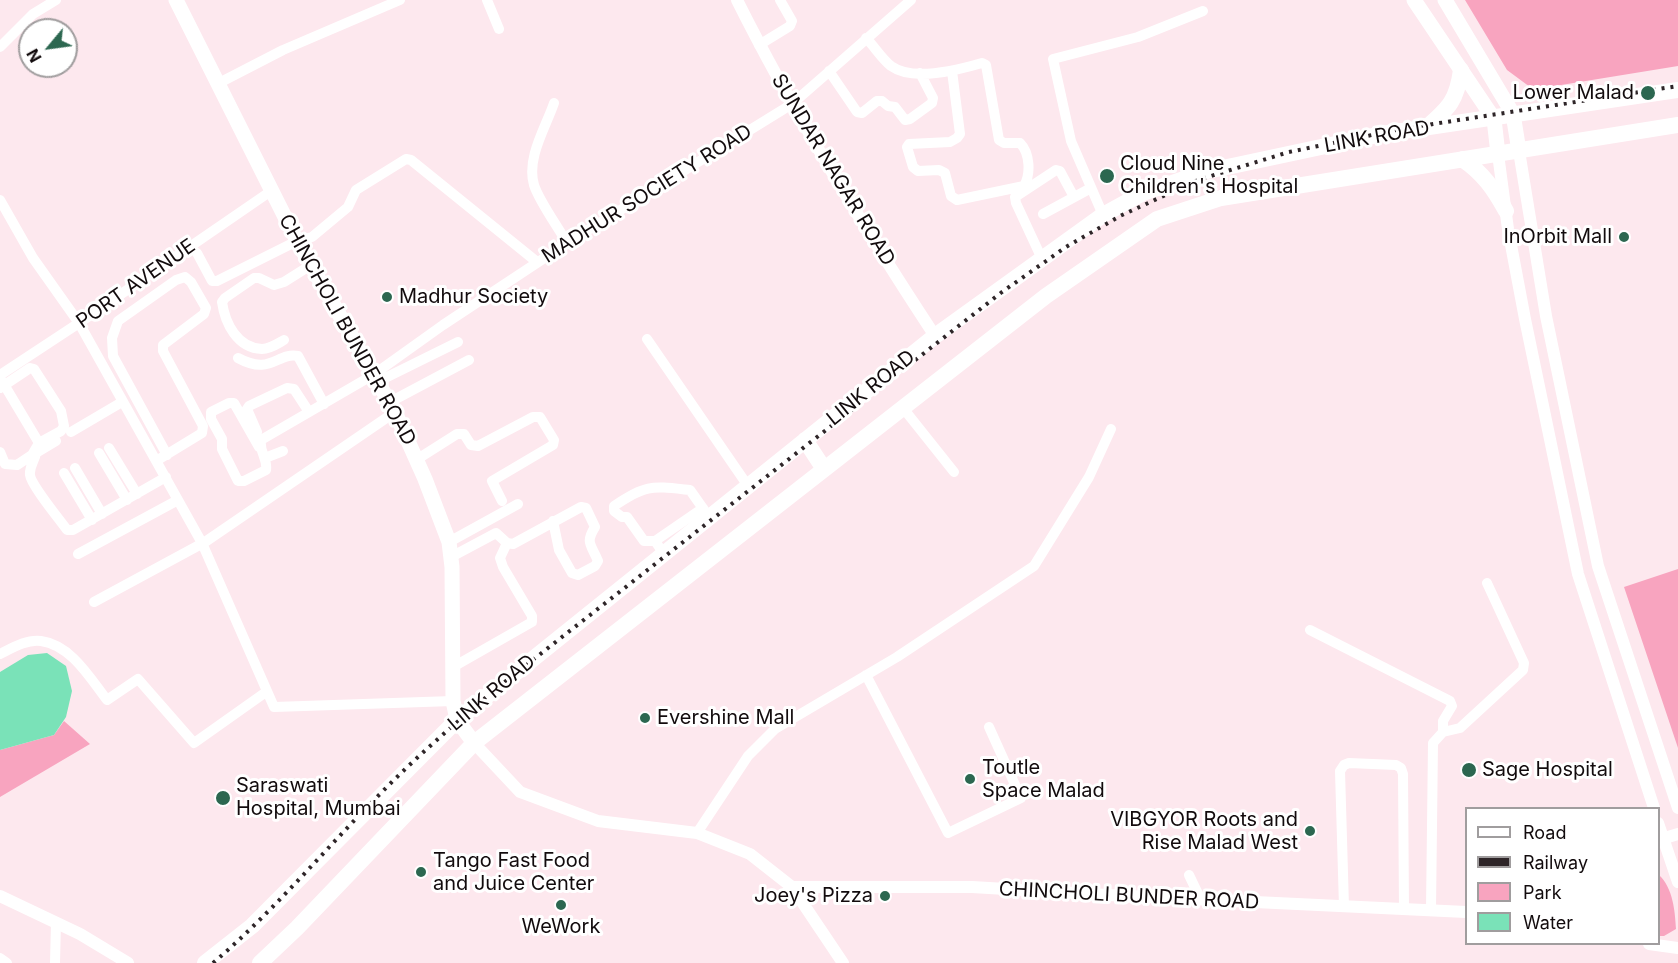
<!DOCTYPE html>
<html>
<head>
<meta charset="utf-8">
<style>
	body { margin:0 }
	#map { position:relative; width:1678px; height:963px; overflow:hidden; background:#fde8ee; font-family:Inter,sans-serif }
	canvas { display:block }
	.legend { position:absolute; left:1465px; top:807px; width:195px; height:138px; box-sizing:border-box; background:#fff; border:2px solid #a09d9e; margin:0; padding:8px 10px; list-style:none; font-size:18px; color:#120b0d }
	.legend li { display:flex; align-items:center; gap:12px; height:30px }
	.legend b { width:30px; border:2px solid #a09d9e }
	.north { position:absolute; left:18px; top:18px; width:60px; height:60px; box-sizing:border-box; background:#fff; border:2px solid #a09d9e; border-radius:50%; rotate:241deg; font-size:16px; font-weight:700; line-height:24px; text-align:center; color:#120b0d }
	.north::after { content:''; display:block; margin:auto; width:21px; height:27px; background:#2c6750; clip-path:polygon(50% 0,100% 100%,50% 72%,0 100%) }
</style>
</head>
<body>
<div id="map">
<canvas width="1678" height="963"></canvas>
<ul class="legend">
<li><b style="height:8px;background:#fff"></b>Road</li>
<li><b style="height:8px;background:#2e2528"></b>Railway</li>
<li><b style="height:16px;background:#f8a4bf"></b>Park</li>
<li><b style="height:16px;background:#7ae2b8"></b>Water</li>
</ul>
<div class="north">N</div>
</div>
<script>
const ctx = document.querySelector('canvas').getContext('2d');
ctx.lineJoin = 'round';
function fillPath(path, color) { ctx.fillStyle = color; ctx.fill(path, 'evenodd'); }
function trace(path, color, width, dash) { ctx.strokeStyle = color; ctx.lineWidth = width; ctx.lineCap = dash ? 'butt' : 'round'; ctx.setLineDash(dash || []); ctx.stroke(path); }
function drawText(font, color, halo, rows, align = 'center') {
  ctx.font = font + ' Inter,sans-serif'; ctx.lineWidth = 6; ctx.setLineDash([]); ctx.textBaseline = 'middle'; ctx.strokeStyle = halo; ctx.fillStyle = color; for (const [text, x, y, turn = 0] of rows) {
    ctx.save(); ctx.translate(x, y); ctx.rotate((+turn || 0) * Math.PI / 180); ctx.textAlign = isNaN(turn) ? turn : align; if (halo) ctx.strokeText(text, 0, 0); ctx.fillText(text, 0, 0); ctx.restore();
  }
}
const green = new Path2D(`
	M1465 0H1678V66L1555 86 1530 87 1507 70Z
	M1678 569V748L1624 587Z
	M64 721 90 744 0 797V750L54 735Z
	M1659 875C1673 888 1675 911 1676 929L1664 936H1659Z`);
const water = new Path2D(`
	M47 653 66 666 72 691 66 717 54 735 0 750V672L28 655Z`);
const minor = new Path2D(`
	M487 0 499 29
	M866 38C874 46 882 59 891 66 913 82 958 70 982 63L986 65 999 140 1004 143H1020C1030 153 1031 174 1024 186L957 200 951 196 945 173 939 170 918 171 913 167 907 147 909 144 950 142 957 138 960 134 952 71
	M759 45 790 26 792 21 780 0
	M0 47 33 14 56 0
	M829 71 857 112 862 113 877 101H882L888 106 895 107 905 120 910 119 932 103 933 98 920 73
	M219 83 283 50 400 0
	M554 103C546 127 526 158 534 185 539 201 558 227 567 243
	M0 200 33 258 79 323 202 543 274 707 453 701
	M1043 214 1091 188
	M1103 215 1071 141 1053 59 1138 37 1203 11
	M197 253 212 281H217L297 241 312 237 348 207 356 190 406 159 411 160 537 262
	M1042 259 1016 203 1015 197 1056 170 1060 171 1074 197
	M647 339 748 486
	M284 340C277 344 270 349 262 349 237 348 225 323 222 302L225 298 254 278H259L274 285 284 282 311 265
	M238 358C271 376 277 352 298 356L324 404
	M0 375 79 323 271 191
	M2 381 39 443
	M377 382 458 342
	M0 388 30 368 34 369 61 411 64 426 61 431 39 443 32 455 17 465 5 464 0 452
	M390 402 469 360
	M903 408 954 472
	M71 432 122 402
	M257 432 247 409 249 406 287 388 294 389 309 412
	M56 441 36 453C35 461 29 466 30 475 31 485 60 520 67 530H73L166 477
	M259 447 234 403H229L211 412V419L222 439V449L238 481H244L266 470C268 459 259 452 261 440L373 375 443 325 567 243 792 104 911 0
	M109 448 137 494
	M99 453 127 500
	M265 458 283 451
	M416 460 457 434H464L471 445 478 446 533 417H540L554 440 553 445 492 481 502 501
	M156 461 202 433 203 426 163 351V345L204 314 206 308 191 282 185 277 176 280 118 321 112 338 113 356 167 455
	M75 468 102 514
	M64 473 92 520
	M655 541 703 508
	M449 542 518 504
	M78 554 178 500
	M664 554 655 541H644L627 517H622L614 511V506C646 484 652 486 690 490L709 517
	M451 557 496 533 507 543 513 544 581 507 586 508 595 527C585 543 591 544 598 561L595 566 578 575 572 573 559 550 553 521
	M94 602 205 542 395 412
	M1310 630 1450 701 1452 706 1443 721V732
	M0 654C12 648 27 639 41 641 71 645 90 678 107 700L138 679 194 743 266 692
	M453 667 532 622V616L503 567 500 558 507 543
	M866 675 948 833 1021 798 989 727
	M697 833 748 756 775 729 897 657 1034 566 1089 477 1111 429
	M1189 875 1201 900
	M1344 907 1340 771 1344 765 1349 763 1396 765 1401 768 1403 774 1404 910
	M1431 909 1433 743 1443 732 1460 728 1523 670 1524 663 1487 583
	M0 958 7 963
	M55 963 56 922`);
const tertiary = new Path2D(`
	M737 0C795 116 864 228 935 336
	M1519 151 1546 316 1598 566 1678 808
	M1498 154 1508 229 1525 319 1578 574 1654 808
	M474 743 520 792 598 821 697 833 750 854 792 887 843 963
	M1658 823 1678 882
	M1658 840 1678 834
	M792 887H972L1107 895 1466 912
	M0 896 80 934 128 963
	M1649 944 1678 948`);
const secondary = new Path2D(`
	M176 0 297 241 395 412 425 479 449 542 452 567 453 701 457 720 474 743
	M1414 0 1494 119 1498 154
	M1445 0 1513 114 1519 151`);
const primary = new Path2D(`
	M1427 127C1449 108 1457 100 1461 70
	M1462 159C1483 173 1494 189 1506 211
	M805 440 824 469
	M205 963 252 926 457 720 935 336 1103 215 1143 193 1207 171 1232 166 1382 134 1678 90
	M260 963 297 928 474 743 1046 296 1157 219 1221 198 1678 125`);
const rail = new Path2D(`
	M213 963C274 911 325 849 381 793 418 755 457 722 497 688L1002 292 1066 247 1120 216 1198 180 1289 152 1401 129 1678 86`);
const markers = [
	[1648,93,8,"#2c6750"],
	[1107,176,8,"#2c6750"],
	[1624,237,6,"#2c6750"],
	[387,297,6,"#2c6750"],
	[645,718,6,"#2c6750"],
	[1469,770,8,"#2c6750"],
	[970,779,6,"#2c6750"],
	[223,798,8,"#2c6750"],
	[1310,831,6,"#2c6750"],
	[421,872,6,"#2c6750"],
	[885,896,6,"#2c6750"],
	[561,905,6,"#2c6750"]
];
const poiNames = [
	["Lower Malad",1634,93,"right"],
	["Cloud Nine",1120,164],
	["Children's Hospital",1120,187],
	["InOrbit Mall",1612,237,"right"],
	["Madhur Society",399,297],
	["Evershine Mall",657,718],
	["Toutle",982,768],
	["Space Malad",982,791],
	["Sage Hospital",1482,770],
	["Saraswati",236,786],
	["Hospital, Mumbai",236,809],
	["VIBGYOR Roots and",1298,820,"right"],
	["Rise Malad West",1298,843,"right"],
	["Tango Fast Food",433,861],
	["and Juice Center",433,884],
	["Joey's Pizza",873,896,"right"],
	["WeWork",561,927,"center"]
];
const streetNames = [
	["LINK ROAD",1377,137,-10],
	["SUNDAR NAGAR ROAD",833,170,59],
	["MADHUR SOCIETY ROAD",647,194,-32],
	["PORT AVENUE",136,284,-35],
	["CHINCHOLI BUNDER ROAD",347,330,61],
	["LINK ROAD",871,388,-39],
	["LINK ROAD",492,693,-40],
	["CHINCHOLI BUNDER ROAD",1129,896,3]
];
fillPath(green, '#f8a4bf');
fillPath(water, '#7ae2b8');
trace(minor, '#fff', 10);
trace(tertiary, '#fff', 12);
trace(secondary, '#fff', 15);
trace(primary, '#fff', 16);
trace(rail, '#2e2528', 4, [3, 6]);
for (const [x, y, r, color] of markers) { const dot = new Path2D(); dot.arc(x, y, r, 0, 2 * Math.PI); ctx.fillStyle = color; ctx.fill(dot); trace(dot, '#fff', 2); }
drawText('20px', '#120b0d', '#fff', poiNames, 'left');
drawText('20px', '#120b0d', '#fff', streetNames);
</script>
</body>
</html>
